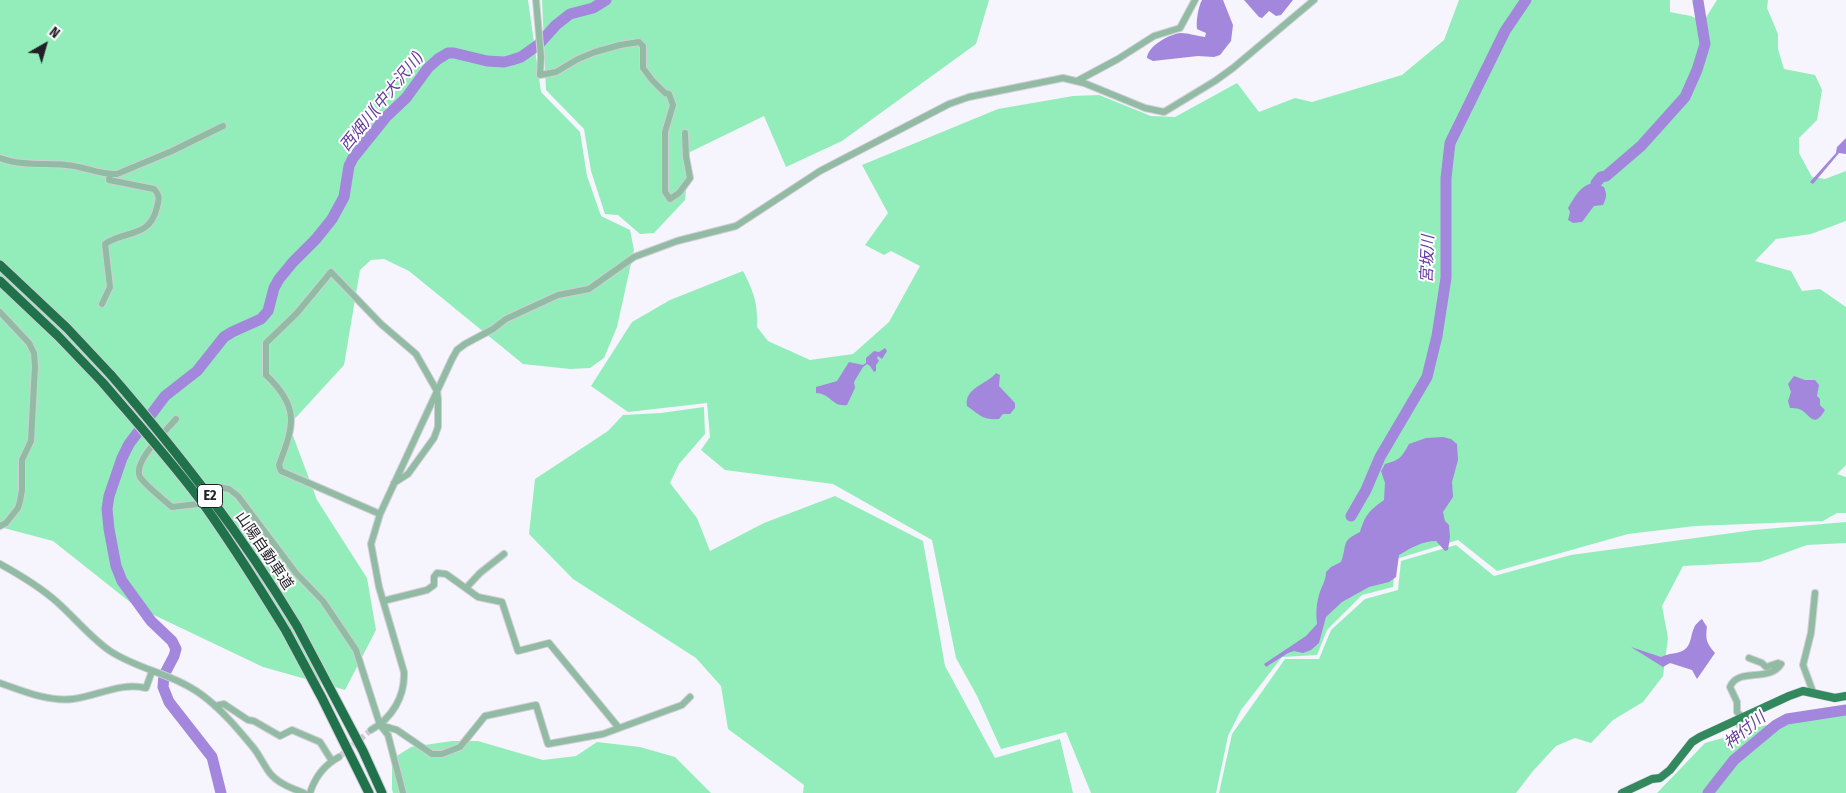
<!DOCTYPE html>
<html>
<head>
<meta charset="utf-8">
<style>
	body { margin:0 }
	#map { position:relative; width:1846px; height:793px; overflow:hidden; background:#f6f4fd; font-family:"Fira Sans Condensed",sans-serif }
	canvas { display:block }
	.north { position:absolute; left:20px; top:20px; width:50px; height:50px; -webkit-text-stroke:4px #fff; paint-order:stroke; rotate:38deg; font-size:14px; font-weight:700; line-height:20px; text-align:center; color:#221f28 }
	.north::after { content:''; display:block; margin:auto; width:18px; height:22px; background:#221f28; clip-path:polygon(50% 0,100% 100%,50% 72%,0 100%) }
</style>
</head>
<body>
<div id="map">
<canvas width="1846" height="793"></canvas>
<div class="north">N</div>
</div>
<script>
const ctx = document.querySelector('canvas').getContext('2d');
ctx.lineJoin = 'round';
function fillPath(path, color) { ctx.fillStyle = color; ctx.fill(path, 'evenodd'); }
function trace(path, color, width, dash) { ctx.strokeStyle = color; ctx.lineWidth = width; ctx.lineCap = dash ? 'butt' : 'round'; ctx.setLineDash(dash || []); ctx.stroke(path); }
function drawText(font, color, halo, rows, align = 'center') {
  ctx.font = font + ' "Fira Sans Condensed","Noto Sans JP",sans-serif'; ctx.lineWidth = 4; ctx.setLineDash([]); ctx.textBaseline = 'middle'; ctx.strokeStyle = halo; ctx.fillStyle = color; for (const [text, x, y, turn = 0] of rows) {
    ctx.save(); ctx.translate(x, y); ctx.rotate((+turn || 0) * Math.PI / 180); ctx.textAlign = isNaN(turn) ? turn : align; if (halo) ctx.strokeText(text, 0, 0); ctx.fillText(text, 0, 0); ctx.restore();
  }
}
const green = new Path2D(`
	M0 0H528L541 92 580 132 587 176 601 216 630 230 634 250 617 327 604 358 590 368 570 369 523 364 409 271 384 259 371 260 360 270 344 365 289 425 317 500 367 578 376 630 345 690 263 667 135 606 53 541 0 527Z
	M542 0H989L976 44 842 141 786 167 764 116 684 155 688 172 685 200 654 233 640 234 618 215 605 214 591 171 584 129 546 90Z
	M1459 0H1670V12L1691 16 1703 22 1717 0H1768L1767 8 1778 34V49L1784 69 1815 75 1822 90 1817 120 1799 138V153L1812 177 1825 179 1846 171V221L1811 234 1776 239 1755 261 1791 271 1802 291 1820 289 1846 307V465L1837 474 1846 477V513H1837L1823 521 1695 526 1628 534 1497 571 1458 540 1396 559 1393 587 1362 595 1327 630 1317 655 1282 657 1241 710 1228 736 1216 793H1091L1066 732 1001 749 977 696 956 658 932 540 833 484 725 470 701 450 710 437 707 403 628 412 591 386 632 322 670 300 743 271C754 292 758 304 757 327L768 341 810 360 853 354 889 322 920 266 891 251 884 255 865 245 888 213 862 165 998 109 1073 96 1099 95 1151 116 1175 117 1237 83 1259 112 1295 98 1312 102 1402 75 1444 40Z
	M704 407 705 434 679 464 670 483 697 518 710 551 764 523 835 496 923 541 945 666 995 758 1060 739 1073 793H803L804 785 728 729 721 686 696 658 573 579 529 534 535 479 608 431 623 415 661 413Z
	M1846 522V543L1807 545 1760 562 1683 566 1662 606 1668 638 1663 676 1643 702 1613 720 1591 743 1575 738 1556 746 1533 771 1516 793H1219L1232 734 1285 659H1319L1331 630 1365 599 1398 590 1401 561 1456 545 1494 576 1571 555 1754 530Z
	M1846 709V793H1657L1705 743 1737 734 1736 725 1743 721 1752 728Z
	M452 741H478L543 760 576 756 597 742 640 747 675 757 711 793H393L392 789V759L411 747Z`);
const water = new Path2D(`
	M1202 0H1223L1233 25 1231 41 1220 55 1214 57 1198 56 1153 61 1147 58C1148 46 1169 34 1181 33 1188 33 1197 36 1205 37L1206 33 1197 29C1196 22 1198 7 1202 0Z
	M1244 0H1293L1281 15 1276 16 1269 11 1262 18 1259 17Z
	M1846 138V154L1839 153 1813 184 1810 182 1836 153 1837 147Z
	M1594 183 1604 187C1607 194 1607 197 1603 205L1594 206 1582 222 1573 223 1568 220 1570 212 1568 208C1575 197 1580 185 1594 183Z
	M885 348 887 351 882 359 878 356 877 358 879 361 876 365V371L874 372 870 366 867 364 863 367 854 382 855 388 847 405C831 407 832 394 816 393V387L837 381 849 362 863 365 866 363V358L874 351 879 352Z
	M996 373 1000 375 999 386 1015 403V408L1010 414H1003L999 419C982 420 980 415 967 406 964 388 986 385 996 373Z
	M1794 376 1805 380H1815L1819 385 1817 396 1820 399V405L1825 410C1813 431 1809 412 1799 409 1797 408 1792 408 1790 408L1788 401 1791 392 1788 384Z
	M1443 437 1451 439 1457 444 1458 460 1452 482 1453 497 1443 512 1445 521 1449 525 1450 537 1448 550 1445 551 1436 541C1422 541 1411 548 1399 555L1396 577 1389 582 1369 587 1342 602 1326 617 1319 643 1311 650 1303 653 1294 651 1288 653 1266 667 1264 664 1306 636 1317 624C1316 614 1316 605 1319 595 1321 587 1326 581 1326 572L1331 567 1341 562C1348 543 1340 542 1360 532 1365 515 1369 511 1384 500L1385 483 1381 471 1385 464C1400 460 1402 457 1409 444L1426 438Z
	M1702 619 1707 627C1705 639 1707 644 1715 653L1697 679 1692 670 1670 663 1663 667 1631 647 1661 657C1669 653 1678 654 1684 650 1692 644 1690 636 1694 628 1695 625 1699 621 1702 619Z`);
const river = new Path2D(`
	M1596 183 1601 177 1606 176 1641 146 1685 97 1697 70 1705 44 1698 1
	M1351 516 1366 490 1380 457 1427 377 1437 336 1446 278V178L1450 143 1505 31 1526 0
	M221 793 212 757 169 702 163 687 164 675 174 656 176 649 172 641 151 621 122 581 116 566 109 529 107 509 109 496 122 458 129 444 165 396 197 371 224 337 232 332 261 319 268 311 274 288 279 279 293 262 316 239 332 219 344 197 349 166 353 158 386 117 406 98 428 68 438 59 448 53H454L487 61 504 62 512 60 521 57 538 45 556 25 570 14 593 8 606 0
	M1708 793 1734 760 1776 725 1787 719 1846 710`);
const minorTunnel = new Path2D(`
	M339 757 371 730`);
const minor = new Path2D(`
	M536 0 541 57 540 75 556 72 578 59 595 52 620 45 639 42 643 46V68L652 80 665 93 669 94 673 105 665 132V192L670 199 679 193 690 178 686 157 685 133
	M1077 81 1118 59 1154 36 1180 28 1195 0
	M0 158C21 166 45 163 66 165 83 166 101 175 117 174L172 151 223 126
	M102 304 110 287 105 244C124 230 150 239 157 207 159 199 160 195 154 189L109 180 110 174
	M0 312 29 343 34 353 35 366 31 441 22 460V490L20 501 18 508 6 523 0 526
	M176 419C166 431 132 462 140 477 144 484 165 501 172 507L197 504 219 487 229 489 238 496 296 573 323 601 356 650 380 725 388 735 403 793
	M380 514 281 471 279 465C294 425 300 407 266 375V343L297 313 331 272 381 324 416 354 437 391 438 399V427L434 438 408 474 394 483
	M0 564C20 575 40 587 57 602 75 618 90 637 110 651 139 670 174 674 202 695 221 709 237 728 252 746 259 754 263 764 269 772 277 783 291 788 304 793
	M466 588 480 573 504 554
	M383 601 427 590 434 585V577L437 573 446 574 478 597 502 602 518 651 549 643 619 728
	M0 683C23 691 48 702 73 699 98 696 120 682 146 688L152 671
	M1813 692 1803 665 1811 633 1815 593
	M215 706 224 704 248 720 254 721 280 736 292 730 320 742 332 761
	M1742 717 1737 712V702L1730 687C1738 667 1769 683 1781 664L1778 663 1766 667 1762 663 1749 658
	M380 725 397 730 432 754H442L460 747 485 716 536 705 548 744 603 734 682 705 690 697
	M371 730C392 718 405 697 404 672L379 587 371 544 380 514 452 359 457 350 465 344 493 329 506 319 558 295 589 289 634 257 677 241 736 226 820 171 949 104 969 97 1063 78 1084 83 1145 108 1164 112 1215 81 1233 68 1314 0
	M310 793C315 777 324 765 339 757`);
const major = new Path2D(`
	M1622 793 1652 779 1660 778 1670 770 1692 742 1700 737 1789 696 1803 691 1835 698 1846 696`);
const highway = new Path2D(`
	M0 265 67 328 111 375
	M0 281 58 336 103 383
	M297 626 363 751 382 793
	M286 631 322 698 369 793`);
const highwayBridge = new Path2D(`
	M111 375C181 456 242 535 297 626
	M103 383C138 424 175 465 207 509 235 549 261 590 286 631`);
const shields = [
	[210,496,25]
];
const shieldNames = [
	["E2",210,496]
];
const streetNames = [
	["山陽自動車道",264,551,56]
];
const waterNames = [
	["西畑川(中大沢川)",382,102,-51],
	["宮坂川",1428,259,-88],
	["神付川",1745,731,-39]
];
fillPath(green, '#93edba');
fillPath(water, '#a387dc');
trace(river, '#a387dc', 11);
trace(minorTunnel, '#ccc9d2', 6, [6, 3]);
trace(minor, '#d0ced7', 8);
trace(major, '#d0ced7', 9);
trace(highway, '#d0ced7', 11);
trace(minor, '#92bba3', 6);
trace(major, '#33895e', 8);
trace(highway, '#20724b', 9);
trace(highwayBridge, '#d0ced7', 11, []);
trace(highwayBridge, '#20724b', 9);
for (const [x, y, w] of shields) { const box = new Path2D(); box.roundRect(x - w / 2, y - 11.5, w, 23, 4); ctx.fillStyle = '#fff'; ctx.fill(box); trace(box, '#221f28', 1); }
drawText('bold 14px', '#221f28', null, shieldNames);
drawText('15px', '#221f28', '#fff', streetNames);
drawText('italic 16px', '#653da1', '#fff', waterNames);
</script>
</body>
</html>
